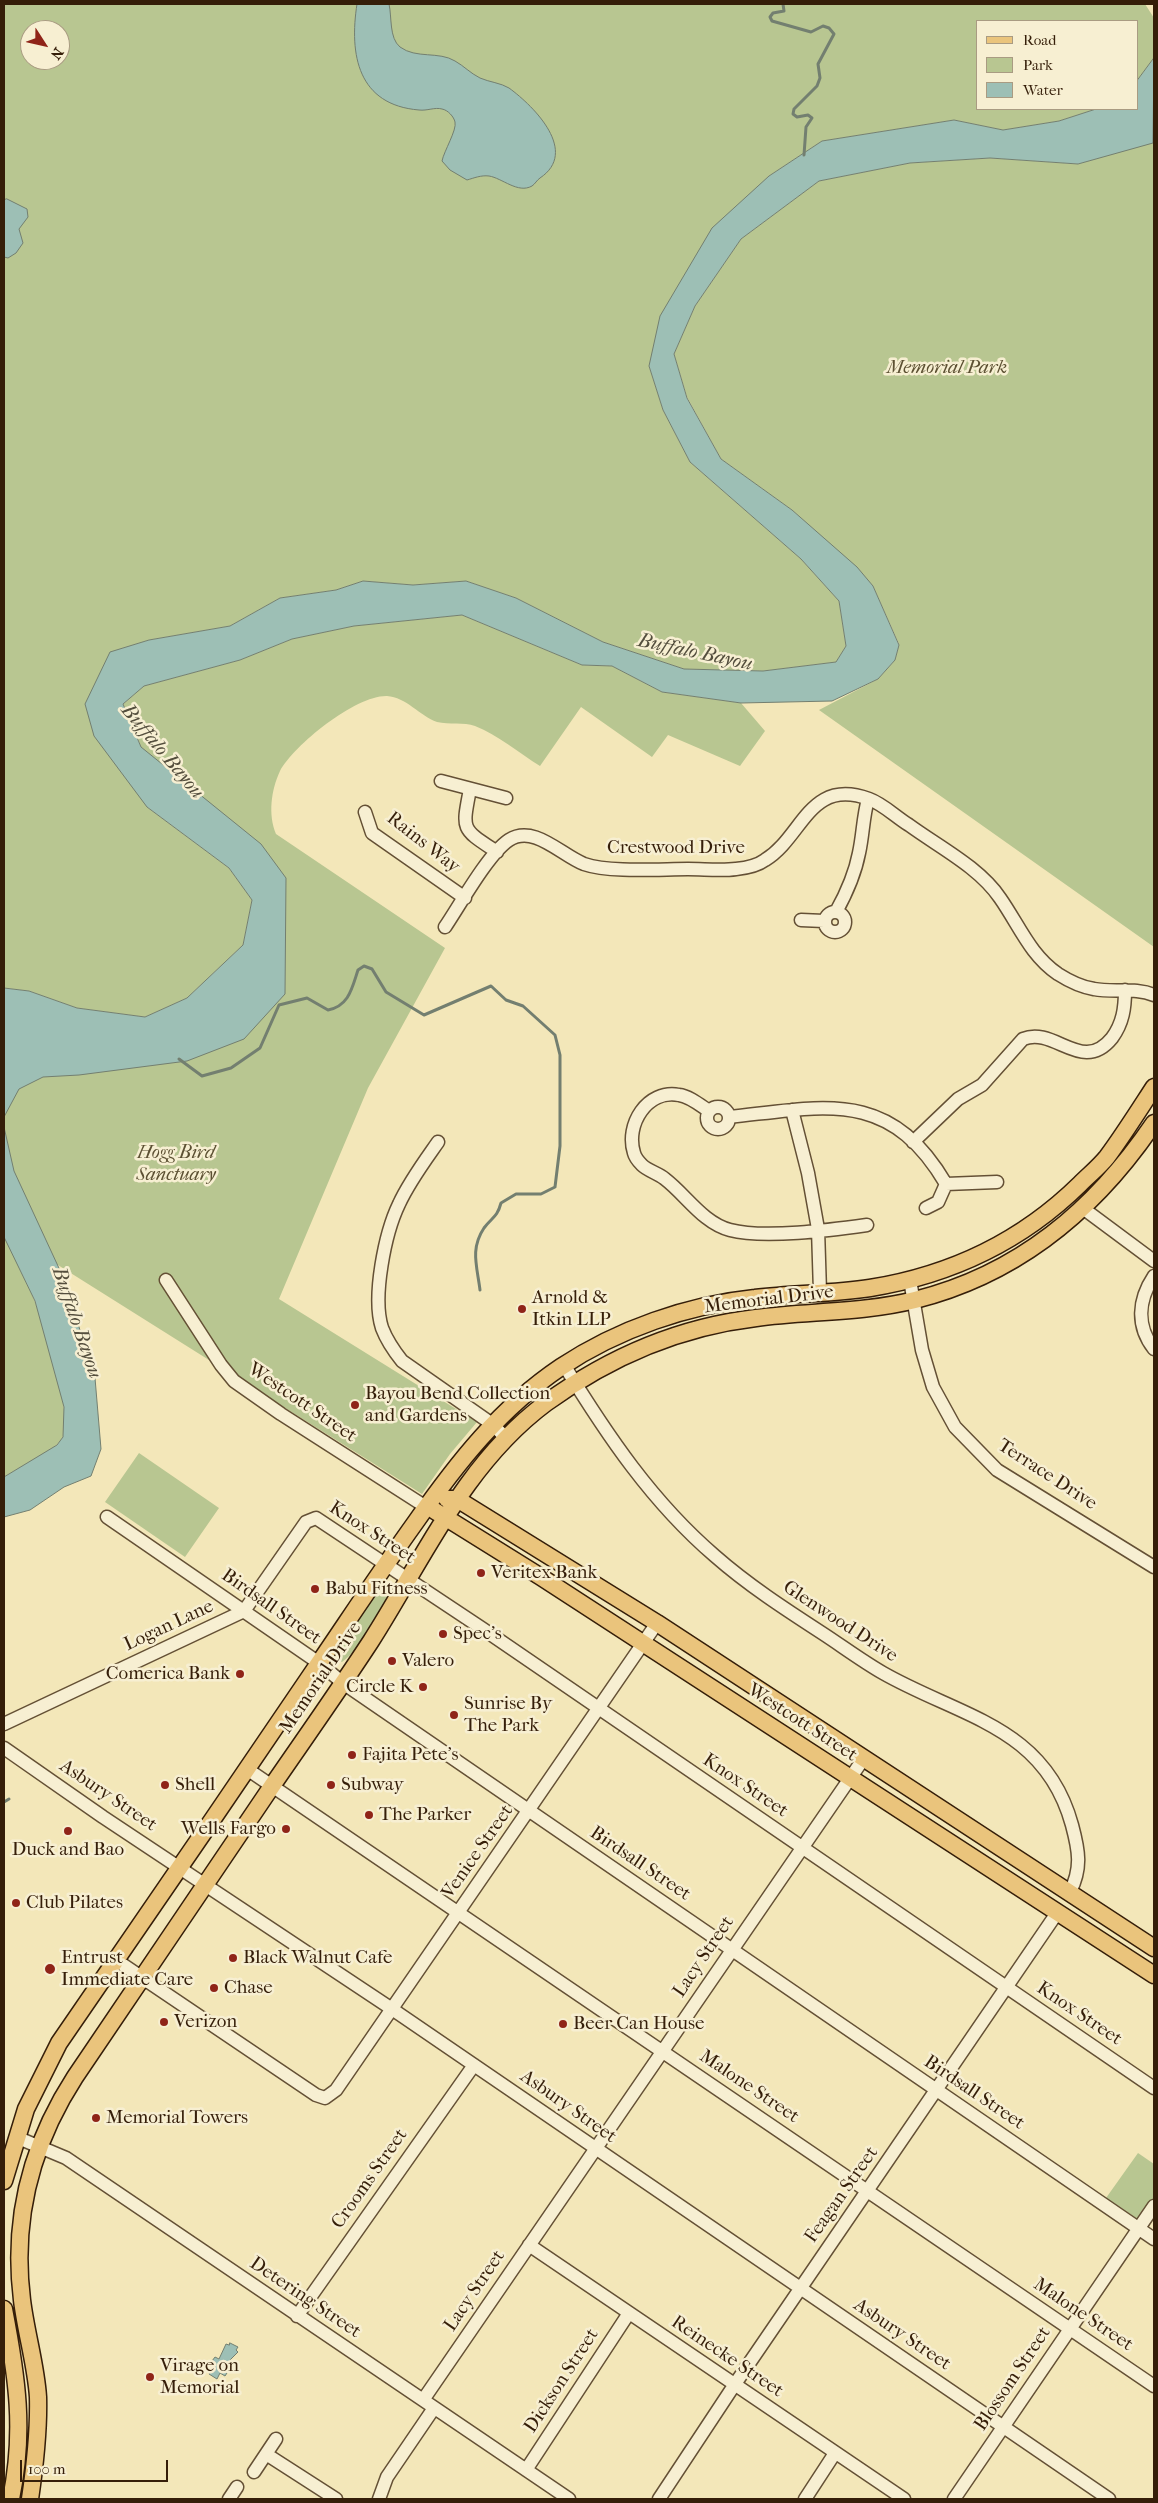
<!DOCTYPE html>
<html>
<head>
<meta charset="utf-8">
<style>
	body { margin:0 }
	#map { position:relative; width:1158px; height:2503px; overflow:hidden; background:#f3e7b9; font-family:"IM FELL French Canon",serif }
	canvas { display:block }
	.frame { position:absolute; inset:0; border:5px solid #351e09; pointer-events:none }
	.legend { position:absolute; left:976px; top:20px; width:162px; height:90px; box-sizing:border-box; background:#f7efd2; border:1px solid #a99b82; margin:0; padding:6px 9px; list-style:none; font-size:15px; color:#351e09 }
	.legend li { display:flex; align-items:center; gap:10px; height:25px }
	.legend b { width:25px; border:1px solid #a99b82 }
	.north { position:absolute; left:20px; top:20px; width:50px; height:50px; box-sizing:border-box; background:#f7efd2; border:1px solid #a99b82; border-radius:50%; rotate:125deg; font-size:14px; font-weight:700; line-height:20px; text-align:center; color:#351e09 }
	.north::after { content:''; display:block; margin:auto; width:18px; height:22px; background:#8f2418; clip-path:polygon(50% 0,100% 100%,50% 72%,0 100%) }
	.scale { position:absolute; left:20px; top:2460px; width:148px; height:22px; box-sizing:border-box; border:2px solid #351e09; border-top:0; padding-left:6px; font-size:15px; line-height:18px; white-space:nowrap; color:#351e09; -webkit-text-stroke:4px #f7efd2; paint-order:stroke }
</style>
</head>
<body>
<div id="map">
<canvas width="1158" height="2503"></canvas>
<div class="frame"></div>
<ul class="legend">
<li><b style="height:6px;background:#eac47c"></b>Road</li>
<li><b style="height:14px;background:#b8c691"></b>Park</li>
<li><b style="height:14px;background:#9dbfb5"></b>Water</li>
</ul>
<div class="north">N</div>
<div class="scale">100 m</div>
</div>
<script>
const ctx = document.querySelector('canvas').getContext('2d');
ctx.lineJoin = 'round';
function fillPath(path, color) { ctx.fillStyle = color; ctx.fill(path, 'evenodd'); }
function trace(path, color, width, dash) { ctx.strokeStyle = color; ctx.lineWidth = width; ctx.lineCap = dash ? 'butt' : 'round'; ctx.setLineDash(dash || []); ctx.stroke(path); }
function drawText(font, color, halo, rows, align = 'center') {
  ctx.font = font + ' "IM FELL French Canon",serif'; ctx.lineWidth = 5; ctx.setLineDash([]); ctx.textBaseline = 'middle'; ctx.strokeStyle = halo; ctx.fillStyle = color; for (const [text, x, y, turn = 0] of rows) {
    ctx.save(); ctx.translate(x, y); ctx.rotate((+turn || 0) * Math.PI / 180); ctx.textAlign = isNaN(turn) ? turn : align; if (halo) ctx.strokeText(text, 0, 0); ctx.fillText(text, 0, 0); ctx.restore();
  }
}
const green = new Path2D(`
	M4 4H1145L1154 18V58L1137 81V21H977V109H1096L1059 121 1003 130 954 120 822 141 769 176 649 366 663 410 690 462 801 559 839 601 846 646 836 662 763 671 684 669 603 642 516 598 466 581 413 585 363 581 336 590 280 598 230 626 149 640 110 653 147 807 229 868 252 900 243 945 187 998 145 1017 77 1008 29 991 4 988ZM30 30H60V60H30Z
	M1154 141V947L819 710 878 679 895 660 899 644 873 586 792 510 721 459 687 397 674 354 695 306 741 239 819 181 910 163 990 158 1078 164Z
	M462 615 582 665 612 666 662 692 741 703 765 731 740 766 668 735 652 757 581 707 540 766C519 753 498 735 475 726 464 722 449 725 437 722 420 716 406 697 387 696 356 695 294 745 280 771 271 790 268 815 276 834L445 948 368 1088 279 1299 477 1422 450 1454 422 1494 15 1238C15 1269 25 1276 35 1302 46 1331 72 1407 63 1436 59 1450 17 1469 4 1477V1010L86 1017H161L216 981 249 952 258 898 148 772 138 738 123 704 144 686 240 660 292 639 354 626Z
	M139 1453 219 1508 185 1557 105 1502Z
	M388 1582 391 1585C389 1608 360 1649 342 1662L337 1659C340 1640 371 1591 388 1582Z
	M1138 2153 1154 2164V2200L1139 2218H1136L1106 2198Z`);
const water = new Path2D(`
	M357 4H389C392 17 389 38 400 47 416 59 439 51 455 61 464 66 470 73 480 78 489 82 501 83 509 88 535 107 579 152 540 178 537 180 535 184 532 186 518 194 502 178 489 176 481 175 474 178 467 180L450 170 442 161C444 151 457 130 455 122 454 117 448 110 442 109 435 107 427 111 419 110 358 105 349 55 357 4Z
	M1154 58 1153 143 1078 164 990 158 910 163 819 181 741 239 695 306 674 354 687 398 721 459 792 510 857 567 873 586 899 645 895 660 878 679 832 701 741 703 662 692 612 666 582 665 462 615 354 626 292 639 240 660 144 686 123 704 141 747 261 844 286 878 285 994 244 1039 187 1061 79 1075 43 1077 19 1089 4 1117V988L29 991 77 1008 145 1017 187 998 243 945 252 900 229 868 147 807 94 736 85 704 110 652 149 640 230 626 280 598 336 590 363 581 413 585 466 581 516 598 603 642 684 669 763 671 836 662 846 646 839 601 801 559 690 462 663 410 649 366 660 316 712 228 769 176 822 141 954 120 1003 130 1059 121 1096 109H1137V81Z
	M7 199 27 209 28 217 19 229 23 243 16 253 8 258 4 257V200Z
	M4 1127 14 1171 64 1279 95 1378 101 1449 91 1476 64 1487 30 1510 4 1517V1477L57 1445 63 1437 64 1407 35 1301 4 1237Z
	M230 2343 238 2347 236 2350 238 2352 226 2364 231 2367 225 2376 220 2373 217 2379 209 2374 213 2368 209 2365 215 2357 219 2359 226 2344 229 2345Z`);
const stream = new Path2D(`
	M783 4 784 11 773 13 770 17 772 21 811 32 823 26 829 28 834 34 818 64 820 78 817 86 794 109 793 114 797 117 808 115 812 118 806 127 804 155
	M179 1059 202 1076 231 1068 260 1048 279 1005 307 998 328 1010C349 1006 352 988 358 970L364 966 372 969 386 992 424 1015 491 986 506 1000 523 1006 555 1035 560 1055V1146L555 1187 541 1194H516L501 1203C497 1218 492 1217 484 1228 470 1249 477 1266 480 1290
	M4 1802 9 1799`);
const minor = new Path2D(`
	M441 781 506 798
	M470 789C462 831 461 828 497 852
	M365 812 372 833 465 898
	M825 922a10 10 0 1 1 20 0a10 10 0 1 1-20 0Z
	M836 912C846 894 855 874 859 853 863 835 863 817 868 799
	M801 920 824 921
	M445 927C460 905 488 854 509 840 534 824 561 855 584 864 610 873 660 869 688 869 704 869 721 871 736 869 746 868 757 866 765 860 803 837 809 777 869 799 883 804 896 817 909 825 939 847 979 867 1000 898 1019 925 1030 955 1058 974 1069 981 1081 987 1094 989 1114 993 1135 987 1154 995
	M707 1118a11 11 0 1 1 22 0a11 11 0 1 1-22 0Z
	M792 1110 808 1173 818 1229 820 1292
	M709 1111C700 1105 689 1096 679 1095 647 1089 625 1125 634 1153 635 1157 639 1162 642 1165 648 1171 658 1173 665 1179 686 1195 703 1223 730 1230 764 1239 831 1230 867 1225
	M729 1117C824 1107 889 1087 946 1184L938 1202 926 1208
	M438 1142C424 1162 409 1182 399 1204 385 1233 372 1297 382 1328 387 1341 394 1351 402 1361L492 1424 506 1438
	M913 1142 958 1099 982 1085 1023 1039C1055 1026 1082 1075 1112 1038 1123 1023 1125 1008 1125 990
	M946 1184 997 1182
	M1084 1209 1154 1261
	M1154 1276C1138 1300 1136 1326 1154 1349
	M166 1280 221 1365 234 1381 281 1414 426 1507
	M910 1280 922 1350 933 1387 955 1427 997 1470 1154 1567
	M564 1365C607 1435 652 1502 715 1556 748 1585 785 1609 822 1633 842 1646 862 1661 883 1673 960 1717 1045 1726 1072 1825 1079 1851 1082 1868 1070 1892
	M107 1517 319 1663 343 1683 1154 2239
	M4 1724 244 1611 306 1522 316 1518 483 1629 1154 2088
	M4 1748 103 1817 392 2009 1109 2499
	M247 1769 1154 2386
	M116 1960 316 2095 325 2098 336 2090 657 1623
	M16 2137 66 2158 569 2499
	M529 2245 904 2499
	M297 2316 474 2065
	M423 2400 864 1758
	M266 2454 336 2499
	M526 2470 629 2313
	M254 2472 276 2439
	M229 2499 237 2487
	M379 2499 387 2477 434 2408
	M659 2499 735 2384 1057 1913
	M805 2499 835 2453
	M954 2499 1154 2206`);
const major = new Path2D(`
	M447 1499H457L657 1623 1154 1948
	M435 1511 541 1577 1154 1975
	M4 2181 26 2109 59 2043C146 1917 233 1790 319 1663 351 1616 382 1569 415 1523 457 1463 500 1408 561 1367 618 1329 688 1305 755 1298 793 1293 832 1294 870 1288 951 1275 1021 1242 1080 1184 1089 1175 1099 1167 1107 1157 1124 1134 1139 1110 1154 1087
	M4 2309C17 2377 25 2431 11 2499
	M30 2499C35 2465 39 2432 38 2397 36 2365 26 2333 22 2300 12 2220 31 2145 75 2077 141 1980 206 1883 272 1786 305 1738 339 1690 371 1641 424 1558 464 1464 546 1403 608 1358 679 1327 756 1318 808 1311 863 1313 915 1300 1019 1274 1095 1210 1154 1123`);
const markers = [
	[522,1309,5,"#8f2418"],
	[355,1405,5,"#8f2418"],
	[481,1573,5,"#8f2418"],
	[315,1589,5,"#8f2418"],
	[443,1634,5,"#8f2418"],
	[392,1661,5,"#8f2418"],
	[240,1674,5,"#8f2418"],
	[423,1687,5,"#8f2418"],
	[454,1715,5,"#8f2418"],
	[352,1755,5,"#8f2418"],
	[165,1785,5,"#8f2418"],
	[331,1785,5,"#8f2418"],
	[369,1815,5,"#8f2418"],
	[286,1829,5,"#8f2418"],
	[68,1831,5,"#8f2418"],
	[16,1903,5,"#8f2418"],
	[233,1958,5,"#8f2418"],
	[50,1969,6,"#8f2418"],
	[214,1988,5,"#8f2418"],
	[164,2022,5,"#8f2418"],
	[563,2024,5,"#8f2418"],
	[96,2118,5,"#8f2418"],
	[150,2377,5,"#8f2418"]
];
const parkNames = [
	["Memorial Park",947,368],
	["Hogg Bird",176,1153],
	["Sanctuary",176,1175]
];
const streetNames = [
	["Rains Way",423,843,38],
	["Crestwood Drive",676,848],
	["Memorial Drive",769,1300,-7],
	["Westcott Street",302,1403,34],
	["Terrace Drive",1047,1475,33],
	["Knox Street",372,1533,33],
	["Birdsall Street",271,1607,35],
	["Glenwood Drive",840,1622,33],
	["Logan Lane",169,1626,-25],
	["Memorial Drive",321,1678,-56],
	["Westcott Street",802,1723,33],
	["Knox Street",745,1786,34],
	["Asbury Street",108,1796,34],
	["Venice Street",478,1852,-55],
	["Birdsall Street",640,1864,34],
	["Lacy Street",704,1957,-56],
	["Knox Street",1079,2014,34],
	["Malone Street",749,2087,34],
	["Birdsall Street",974,2093,34],
	["Asbury Street",568,2107,35],
	["Crooms Street",370,2179,-55],
	["Feagan Street",842,2195,-55],
	["Lacy Street",475,2291,-56],
	["Detering Street",305,2298,34],
	["Malone Street",1083,2315,34],
	["Asbury Street",902,2335,34],
	["Reinecke Street",727,2357,34],
	["Blossom Street",1013,2379,-56],
	["Dickson Street",562,2381,-57]
];
const poiNames = [
	["Arnold &",532,1298],
	["Itkin LLP",532,1320],
	["Bayou Bend Collection",365,1394],
	["and Gardens",365,1416],
	["Veritex Bank",491,1573],
	["Babu Fitness",325,1589],
	["Spec's",453,1634],
	["Valero",402,1661],
	["Comerica Bank",230,1674,"right"],
	["Circle K",413,1687,"right"],
	["Sunrise By",464,1704],
	["The Park",464,1726],
	["Fajita Pete’s",362,1755],
	["Shell",175,1785],
	["Subway",341,1785],
	["The Parker",379,1815],
	["Wells Fargo",276,1829,"right"],
	["Duck and Bao",68,1850,"center"],
	["Club Pilates",26,1903],
	["Entrust",61,1958],
	["Immediate Care",61,1980],
	["Black Walnut Cafe",243,1958],
	["Chase",224,1988],
	["Verizon",174,2022],
	["Beer Can House",573,2024],
	["Memorial Towers",106,2118],
	["Virage on",160,2366],
	["Memorial",160,2388]
];
const waterNames = [
	["Buffalo Bayou",695,653,12],
	["Buffalo Bayou",162,752,50],
	["Buffalo Bayou",76,1323,71]
];
fillPath(green, '#b8c691');
fillPath(water, '#9dbfb5');
trace(water, '#737f70', 1);
trace(stream, '#737f70', 3);
trace(minor, '#645035', 15);
trace(major, '#351e09', 19);
trace(minor, '#f7efd2', 12);
trace(major, '#eac47c', 16);
for (const [x, y, r, color] of markers) { const dot = new Path2D(); dot.arc(x, y, r, 0, 2 * Math.PI); ctx.fillStyle = color; ctx.fill(dot); trace(dot, '#f7efd2', 2); }
drawText('italic 19px', '#5c5032', '#f7efd2', parkNames);
drawText('19px', '#351e09', '#f7efd2', streetNames);
drawText('19px', '#351e09', '#f7efd2', poiNames, 'left');
drawText('italic 20px', '#544e3d', '#f7efd2', waterNames);
</script>
</body>
</html>
